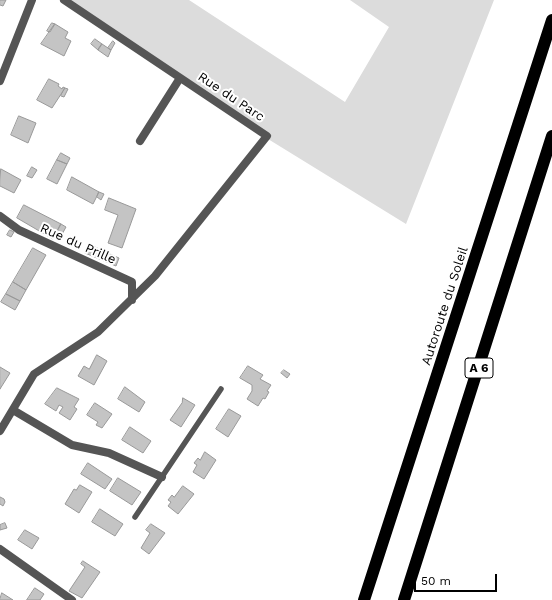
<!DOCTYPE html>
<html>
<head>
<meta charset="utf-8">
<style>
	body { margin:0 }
	#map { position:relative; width:552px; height:600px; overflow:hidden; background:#fff; font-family:"Work Sans",sans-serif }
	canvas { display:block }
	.scale { position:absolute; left:414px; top:574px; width:83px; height:18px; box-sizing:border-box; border:2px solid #000; border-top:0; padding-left:5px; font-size:12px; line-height:14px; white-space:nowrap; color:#000; -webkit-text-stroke:3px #fff; paint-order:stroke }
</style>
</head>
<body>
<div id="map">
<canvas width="552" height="600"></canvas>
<div class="scale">50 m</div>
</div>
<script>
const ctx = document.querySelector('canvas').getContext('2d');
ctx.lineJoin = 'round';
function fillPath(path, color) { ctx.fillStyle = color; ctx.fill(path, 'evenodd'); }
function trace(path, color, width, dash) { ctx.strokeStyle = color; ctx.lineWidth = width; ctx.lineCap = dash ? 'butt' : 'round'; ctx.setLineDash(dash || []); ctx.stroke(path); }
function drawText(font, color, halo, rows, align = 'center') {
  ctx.font = font + ' "Work Sans",sans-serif'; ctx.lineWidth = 4; ctx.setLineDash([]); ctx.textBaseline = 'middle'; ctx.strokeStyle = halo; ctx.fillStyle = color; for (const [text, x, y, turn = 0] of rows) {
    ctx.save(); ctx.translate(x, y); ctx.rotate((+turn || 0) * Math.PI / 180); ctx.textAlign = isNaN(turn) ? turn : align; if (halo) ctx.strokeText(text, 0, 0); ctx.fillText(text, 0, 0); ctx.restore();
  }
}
const green = new Path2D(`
	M63 0H189L345 102 389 27 350 0H494L406 224 268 139Z`);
const building = new Path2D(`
	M0 0H6L3 6 0 5Z
	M52 23 55 24 50 32 47 31Z
	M55 24 68 32 65 38 71 41 64 56 41 44Z
	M95 39 102 44 98 50 91 44Z
	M113 41 115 43 111 50 108 48Z
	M102 44 111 50 108 57 98 50Z
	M49 79 59 84 58 86 62 89 63 87 65 88 52 108 37 100Z
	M65 88 68 89 64 97 61 96Z
	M19 116 36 123 28 143 11 135Z
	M61 153 70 158 67 164 57 160Z
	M57 160 67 164 57 184 47 179Z
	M32 167 37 170 32 178 27 176Z
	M1 169 21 180 14 193 0 186Z
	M72 177 99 192 93 204 67 190Z
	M99 192 104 194 101 200 97 197Z
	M109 198 136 209 122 248 108 243 118 215 105 210Z
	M24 205 61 224 53 239 17 218Z
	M61 224 66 227 60 238 55 236Z
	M10 230 14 232 11 237 7 235Z
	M89 244 101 250 100 254 104 255 105 252 119 258 116 266 85 253Z
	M33 248 46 255 26 290 13 282Z
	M13 282 26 290 20 301 6 294Z
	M6 294 20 301 15 310 1 302Z
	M97 355 107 361 94 385 78 376 84 366 89 369Z
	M248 366 263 375 260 379 271 385 267 391 269 392 265 399 263 398 258 406 247 399 252 391V385L240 378Z
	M0 367 10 373 0 389Z
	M284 370 290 374 287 378 281 373Z
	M125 387 145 402 139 412 118 399Z
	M57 388 79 399 74 407 77 409 70 420 59 413 63 407 59 405 56 411 45 404Z
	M183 398 195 405 181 427 170 420 182 403Z
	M95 403 112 414 102 428 96 425 98 422 87 415Z
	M229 409 241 416 228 437 216 429Z
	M130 427 151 441 143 453 122 440Z
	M205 452 216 460 204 479 193 472 197 465 194 463 198 458 200 460Z
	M88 463 112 479 105 489 81 474Z
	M118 478 141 492 132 505 110 491Z
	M80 485 92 492 79 513 65 504 74 489 76 490Z
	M183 486 194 494 178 514 168 506 171 502 168 500 172 495 174 497Z
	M0 497 4 499 5 502 3 506 0 504Z
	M100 509 123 524 115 536 92 522Z
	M5 523 7 528 0 530V525Z
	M151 524 165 533 149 554 141 548 150 533 146 530Z
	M25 530 39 538 32 549 18 540Z
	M83 561 100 572 82 598 69 591 85 567 81 564Z
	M35 588 44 594 40 600H27Z
	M2 593 13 600H0Z`);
const service = new Path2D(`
	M135 517 221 389`);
const minor = new Path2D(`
	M0 81 32 0
	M140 141 180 78
	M0 216 19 230 132 282V300
	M13 410 72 445 109 453 162 477
	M0 431 34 374 98 332 155 276 267 136 64 0`);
const tertiary = new Path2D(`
	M0 549 72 600`);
const motorway = new Path2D(`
	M364 600 552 20
	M404 600 552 136`);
const shields = [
	[479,368,28]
];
const shieldNames = [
	["A 6",479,368]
];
const streetNames = [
	["Rue du Parc",231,97,34],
	["Rue du Prille",78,244,24],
	["Autoroute du Soleil",445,306,-72]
];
fillPath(green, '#dcdcdc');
fillPath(building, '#c4c4c4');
trace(building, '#999', 1);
trace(service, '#555', 5.5);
trace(minor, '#555', 8);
trace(tertiary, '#555', 8);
trace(motorway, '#000', 12);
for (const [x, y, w] of shields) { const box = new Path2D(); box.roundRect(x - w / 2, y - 10, w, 20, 3); ctx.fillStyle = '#fff'; ctx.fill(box); trace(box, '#000', 1); }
drawText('bold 12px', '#000', null, shieldNames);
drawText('13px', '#000', '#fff', streetNames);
</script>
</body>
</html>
